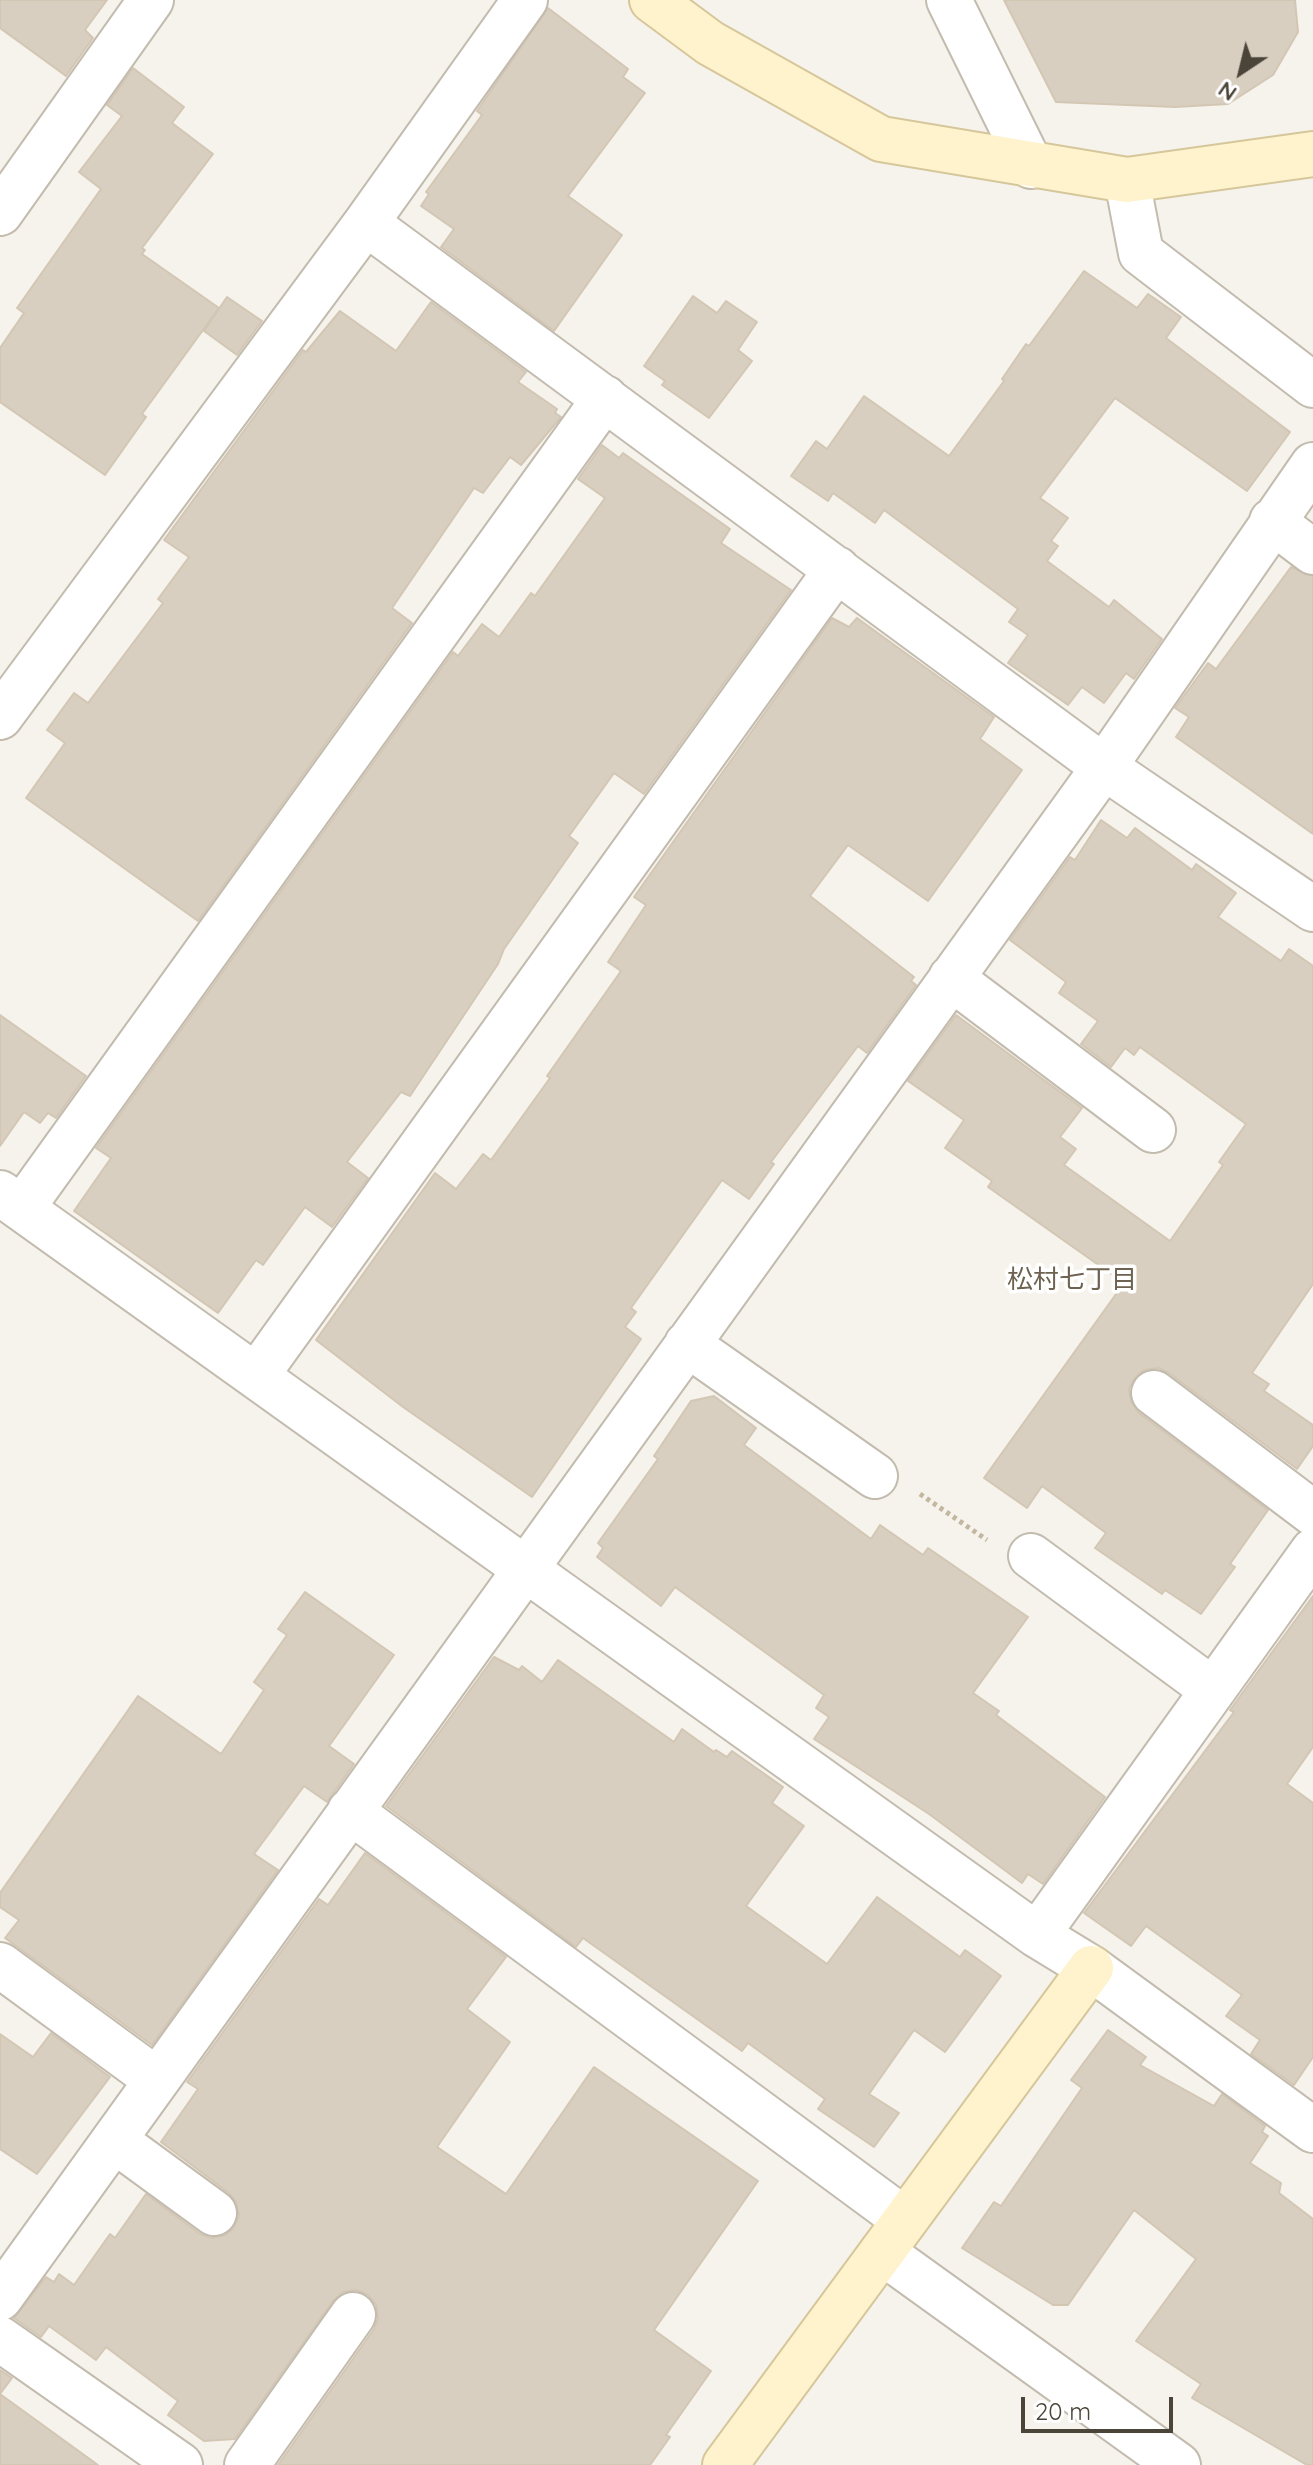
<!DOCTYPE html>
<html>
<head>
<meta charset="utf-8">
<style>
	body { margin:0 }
	#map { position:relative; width:1313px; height:2465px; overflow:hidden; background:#f6f3ec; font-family:Quicksand,sans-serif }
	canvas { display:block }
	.north { position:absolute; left:1201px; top:32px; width:80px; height:80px; -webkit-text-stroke:6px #fff; paint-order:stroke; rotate:215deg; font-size:22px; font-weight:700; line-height:32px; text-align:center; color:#4b4439 }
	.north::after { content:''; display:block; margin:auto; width:28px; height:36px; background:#4b4439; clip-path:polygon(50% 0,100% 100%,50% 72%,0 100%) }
	.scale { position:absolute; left:1021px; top:2397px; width:152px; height:36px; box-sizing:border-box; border:4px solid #4b4439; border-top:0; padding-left:10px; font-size:24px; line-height:28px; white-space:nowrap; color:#4b4439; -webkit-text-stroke:6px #fff; paint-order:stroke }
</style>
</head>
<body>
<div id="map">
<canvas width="1313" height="2465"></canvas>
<div class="north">N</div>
<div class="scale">20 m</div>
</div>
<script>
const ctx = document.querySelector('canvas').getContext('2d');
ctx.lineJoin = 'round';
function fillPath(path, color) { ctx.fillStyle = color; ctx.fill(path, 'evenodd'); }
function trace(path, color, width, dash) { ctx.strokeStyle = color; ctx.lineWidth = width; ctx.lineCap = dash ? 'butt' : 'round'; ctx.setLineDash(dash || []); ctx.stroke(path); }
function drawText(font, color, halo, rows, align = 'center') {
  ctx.font = font + ' Quicksand,"Noto Sans JP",sans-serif'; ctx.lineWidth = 7; ctx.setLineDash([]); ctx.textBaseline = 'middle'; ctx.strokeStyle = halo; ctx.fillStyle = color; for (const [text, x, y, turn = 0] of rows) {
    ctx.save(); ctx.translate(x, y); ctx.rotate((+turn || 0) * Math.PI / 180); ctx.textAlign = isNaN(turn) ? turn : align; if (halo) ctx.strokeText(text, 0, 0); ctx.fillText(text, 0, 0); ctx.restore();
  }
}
const building = new Path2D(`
	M0 0H107L85 30 93 38 66 76 0 28Z
	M1004 0H1295L1298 32 1273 75 1228 104 1175 107 1056 102Z
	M548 8 628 69 623 77 645 93 568 196 622 235 554 331 441 247 454 229 421 206 429 194 426 192 482 115 477 111Z
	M133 68 184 107 172 123 213 154 142 248 145 250 142 254 219 308 142 414 146 417 105 475 0 402V348L24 313 17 308 101 189 79 172 122 116 107 105Z
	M1084 271 1137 308 1148 294 1181 317 1166 338 1290 432 1247 491 1115 398 1040 498 1068 518 1051 541 1058 546 1047 561 1109 607 1114 600 1162 639 1134 679 1126 673 1104 703 1082 687 1068 705 1008 663 1028 635 1009 622 1018 609 884 510 875 523 833 493 828 501 791 476 816 441 827 449 864 396 949 456 1004 381 1002 379 1026 344 1029 346Z
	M693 296 717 313 726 301 757 322 738 350 752 361 709 418 662 385 665 381 644 366Z
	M227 297 262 321 237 355 204 331Z
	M431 302 526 372 518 382 557 409 555 413 561 417 521 465 510 457 483 493 474 488 392 608 412 623 198 921 26 798 65 743 47 730 74 693 88 703 163 603 158 599 189 557 164 540 303 350 306 352 340 311 396 351Z
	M602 445 619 458 623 453 730 529 721 543 791 590 644 794 614 773 569 836 578 843 504 949 498 964 410 1096 401 1092 347 1162 368 1178 332 1227 305 1207 263 1265 256 1260 218 1313 74 1211 111 1158 96 1148 453 652 458 656 482 624 499 637 531 593 535 596 605 498 578 479Z
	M1291 567 1313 576V834L1176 737 1189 717 1175 708 1208 663 1216 669Z
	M832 618 849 627 857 618 994 717 980 739 1022 770 928 901 848 845 810 896 914 977 911 981 916 985 867 1053 858 1046 771 1162 774 1164 749 1199 722 1180 631 1308 636 1312 625 1327 641 1339 532 1497 403 1407 316 1340 435 1173 456 1189 483 1154 491 1160 550 1078 547 1076 621 971 608 962 646 905 634 897Z
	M1101 820 1127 838 1135 828 1192 870 1196 864 1236 893 1218 917 1281 961 1289 949 1313 966V1284L1252 1373 1269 1384 1264 1391 1313 1425V1446L1297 1469 1169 1373 1158 1368 1144 1370 1134 1379 1129 1389 1131 1402 1139 1413 1268 1510 1230 1564 1235 1567 1201 1614 1165 1590 1162 1594 1095 1548 1106 1533 1042 1486 1027 1508 984 1478 1124 1283 988 1187 992 1181 945 1148 964 1120 908 1081 956 1015 1082 1108 1060 1137 1076 1149 1064 1165 1170 1241 1223 1165 1219 1162 1246 1124 1140 1047 1134 1055 1125 1048 1111 1067 1081 1044 1098 1021 1059 993 1066 982 1010 940 1070 857 1075 860Z
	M0 1015 86 1076 56 1118 48 1113 40 1123 24 1112 0 1146Z
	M714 1396 756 1428 744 1445 871 1539 880 1525 923 1555 928 1548 1028 1617 973 1693 999 1711 996 1715 1105 1797 1043 1884 1028 1874 1022 1883 929 1814 814 1739 829 1717 816 1708 824 1695 675 1587 661 1606 597 1557 603 1548 598 1543 658 1459 654 1456 691 1401Z
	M305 1592 394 1655 329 1746 354 1764 327 1802 304 1786 254 1854 278 1870 152 2045 5 1938 19 1920 0 1907V1893L138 1696 221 1754 264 1690 254 1682 287 1635 278 1629Z
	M1313 1596V1747L1287 1784 1313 1803V2057L1294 2085 1251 2054 1260 2040 1226 2016 1242 1995 1146 1926 1131 1946 1084 1913 1234 1712 1230 1710Z
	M494 1657 519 1670 522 1666 542 1682 558 1660 674 1742 682 1729 714 1752 716 1750 727 1757 732 1751 783 1787 772 1803 804 1826 746 1906 827 1964 877 1897 960 1957 965 1950 1001 1976 945 2052 914 2030 869 2094 899 2113 874 2147 818 2109 825 2099 748 2043 742 2051 583 1938 576 1947 386 1806Z
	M365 1853 506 1957 467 2009 510 2042 437 2147 506 2194 594 2067 758 2181 654 2330 711 2371 666 2435 670 2437 650 2465H278L374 2329 378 2318 376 2305 368 2295 356 2290 343 2292 333 2301 235 2439 204 2441 168 2415 178 2401 106 2347 96 2360 49 2326 41 2337 14 2318 46 2277 54 2282 59 2274 74 2285 110 2234 115 2238 146 2194 200 2234 212 2238 225 2235 234 2228 239 2215 236 2202 229 2193 161 2142 198 2089 187 2082 319 1899 328 1905Z
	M1108 2030 1146 2057 1140 2065 1214 2106 1222 2094 1265 2126 1262 2132 1268 2136 1250 2163 1281 2183 1279 2193 1313 2219V2465H1307L1192 2398 1201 2384 1136 2341 1196 2259 1134 2210 1068 2305H1053L962 2248 994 2202 1001 2206 1082 2088 1071 2080Z
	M51 2033 110 2077 37 2174 0 2149V2034L33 2057Z
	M0 2370 12 2378 0 2394 98 2465H0Z`);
const path = new Path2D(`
	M920 1494 987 1540`);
const street = new Path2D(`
	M949 0 1031 166
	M1127 180 1141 253 1313 385
	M0 213 151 0
	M366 223 1104 767 1313 909
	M1272 521 1313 552
	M0 717 366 223 525 0
	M951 978 1153 1130
	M0 1193 1037 1935
	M22 1208 605 398
	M687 1344 875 1476
	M256 1376 837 569
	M1154 1393 1313 1513
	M1313 1551 1037 1935 1091 1968 1313 2130
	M1031 1556 1213 1690
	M350 1811 905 2220
	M0 1965 157 2080
	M114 2140 214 2213
	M882 2252 1178 2465
	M0 2298 1104 767 1313 465
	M0 2339 180 2465
	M247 2465 353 2315`);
const secondary = new Path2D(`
	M652 0 710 43 881 139 1127 180 1313 154
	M725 2465 1091 1968`);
const neighbourhoodNames = [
	["松村七丁目",1072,1280]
];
fillPath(building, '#d8cfc1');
trace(building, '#d3c7b4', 2);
trace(street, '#c2bbae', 48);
trace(secondary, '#d6c79b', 48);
trace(path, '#c4b79f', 5, [4, 4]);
trace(street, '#fff', 44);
trace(secondary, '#fff3cd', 44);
drawText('26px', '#6e6250', '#fff', neighbourhoodNames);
</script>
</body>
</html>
